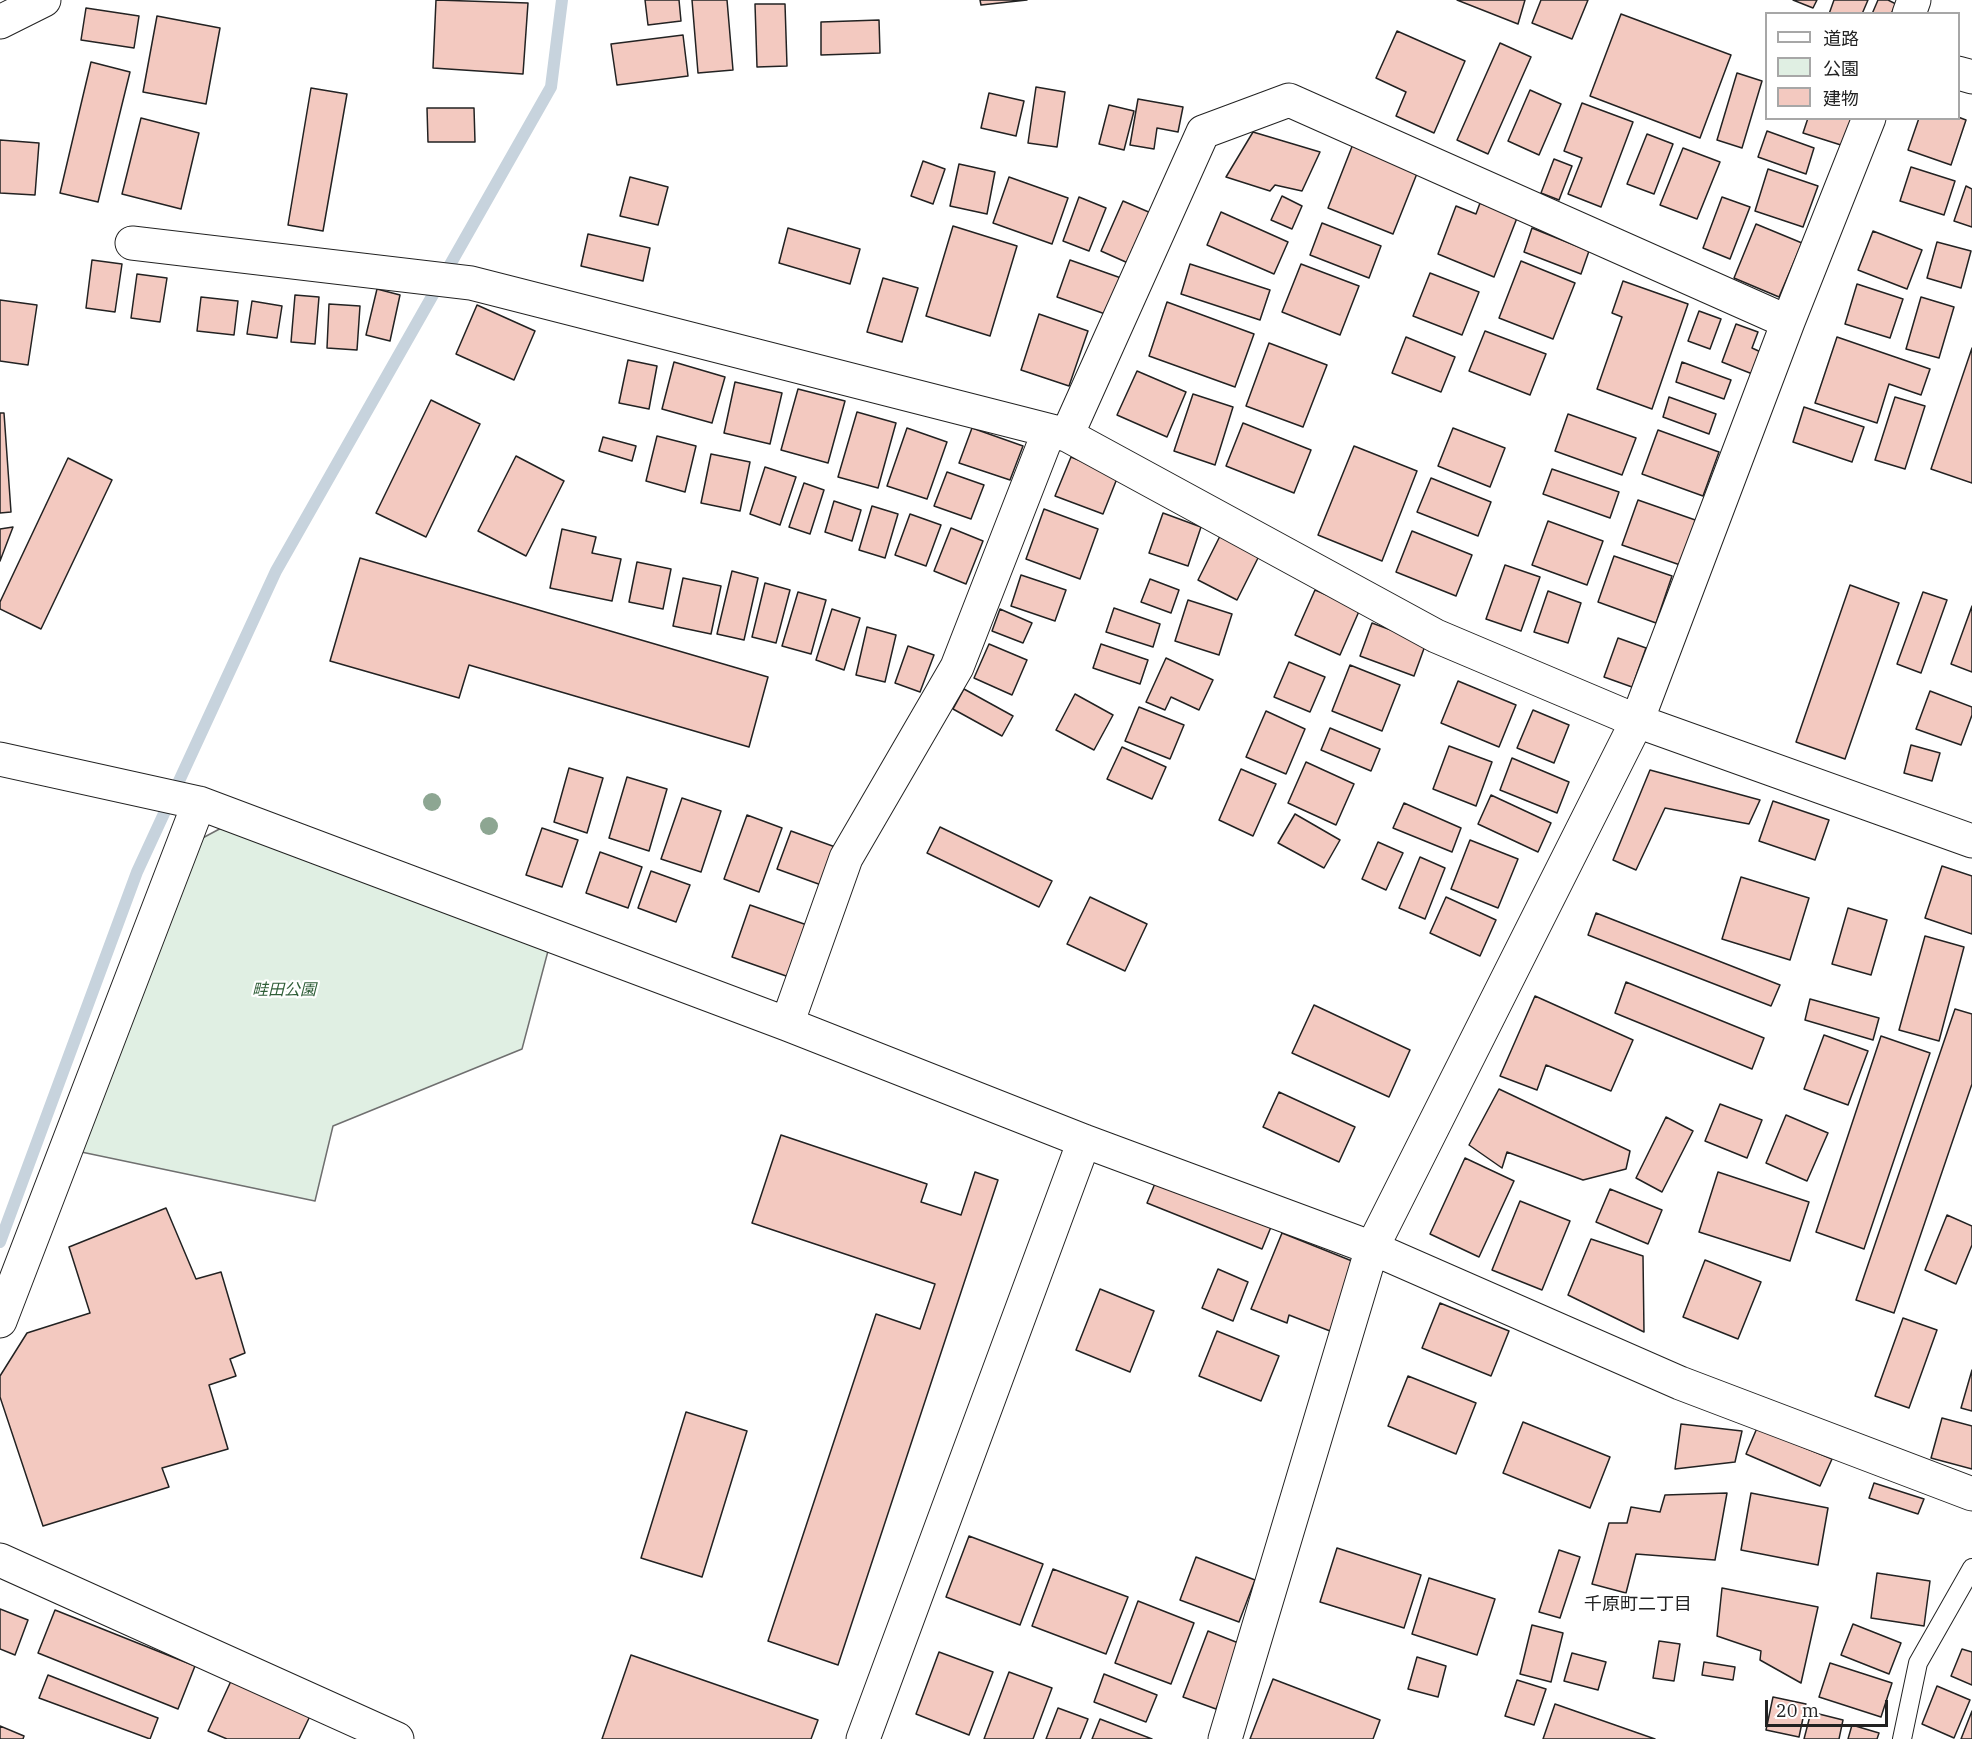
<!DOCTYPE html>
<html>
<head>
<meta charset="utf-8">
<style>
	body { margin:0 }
	#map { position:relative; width:1972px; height:1739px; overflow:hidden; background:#fff; font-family:"IBM Plex Serif","Noto Sans JP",serif }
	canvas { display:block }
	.legend { position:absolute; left:1765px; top:12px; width:195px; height:108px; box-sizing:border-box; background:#fff; border:2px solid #a7a7a7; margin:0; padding:8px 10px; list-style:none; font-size:18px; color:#222 }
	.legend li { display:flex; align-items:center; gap:12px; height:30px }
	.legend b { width:30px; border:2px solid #a7a7a7 }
	.scale { position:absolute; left:1765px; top:1700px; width:123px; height:27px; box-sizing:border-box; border:3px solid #222; border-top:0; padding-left:8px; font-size:18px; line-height:21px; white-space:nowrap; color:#222; -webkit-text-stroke:4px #fff; paint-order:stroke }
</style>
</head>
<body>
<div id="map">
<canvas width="1972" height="1739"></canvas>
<ul class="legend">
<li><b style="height:8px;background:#fff"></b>道路</li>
<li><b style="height:16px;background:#e0efe3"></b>公園</li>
<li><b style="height:16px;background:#f3c9c0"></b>建物</li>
</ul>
<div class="scale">20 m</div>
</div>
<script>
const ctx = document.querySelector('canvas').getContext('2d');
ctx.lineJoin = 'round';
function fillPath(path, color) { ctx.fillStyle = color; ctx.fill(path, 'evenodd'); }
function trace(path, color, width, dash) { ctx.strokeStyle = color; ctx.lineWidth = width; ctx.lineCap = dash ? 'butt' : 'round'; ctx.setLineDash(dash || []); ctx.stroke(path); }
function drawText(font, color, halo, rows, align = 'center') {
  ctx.font = font + ' "IBM Plex Serif","Noto Sans JP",serif'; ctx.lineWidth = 4.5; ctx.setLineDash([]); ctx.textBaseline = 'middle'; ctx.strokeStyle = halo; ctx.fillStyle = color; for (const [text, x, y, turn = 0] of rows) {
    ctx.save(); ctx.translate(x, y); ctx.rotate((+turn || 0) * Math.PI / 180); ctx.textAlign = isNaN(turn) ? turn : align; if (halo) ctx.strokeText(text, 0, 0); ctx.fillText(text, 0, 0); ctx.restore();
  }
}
const green = new Path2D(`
	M240 818 552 936 522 1049 333 1126 315 1201 67 1149 182 849Z`);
const stream = new Path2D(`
	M0 1242 137 872 276 571 551 87 562 0`);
const building = new Path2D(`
	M436 0 528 3 523 74 433 68Z
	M645 0H679L681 21 648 25Z
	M692 0H727L733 70 698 73Z
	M980 0H1027L981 5Z
	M1457 0H1525L1518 24Z
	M1541 0H1588L1572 39 1532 23Z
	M1793 0H1817L1813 8Z
	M1834 0H1868L1862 14H1829Z
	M1878 0H1888L1896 4 1891 14H1872Z
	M755 4H785L787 66 757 67Z
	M86 8 139 16 134 48 81 40Z
	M1621 14 1731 55 1700 138 1590 96Z
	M157 16 220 28 206 104 143 92Z
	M879 20 880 53 821 55V22Z
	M1397 31 1465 61 1434 133 1396 116 1406 92 1376 78Z
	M683 35 688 76 617 85 611 44Z
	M1500 43 1531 57 1488 154 1457 140Z
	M91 62 130 72 98 202 60 193Z
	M1737 73 1762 81 1742 148 1717 140Z
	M1036 87 1065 92 1057 147 1028 143Z
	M311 88 347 94 323 231 288 225Z
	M1530 90 1561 104 1539 155 1508 141Z
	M989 93 1024 101 1016 136 981 128Z
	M1138 99 1183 107 1178 132 1157 128 1154 149 1130 145Z
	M1582 103 1633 122 1601 207 1568 194 1582 158 1564 151Z
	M1109 105 1134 111 1124 150 1099 144Z
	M427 108H474L475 142H428Z
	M1958 117 1966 120 1951 165 1908 150 1919 118Z
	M141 118 199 133 181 209 122 194Z
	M1808 118H1853L1844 146 1803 133Z
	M1767 131 1814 148 1806 174 1758 157Z
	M1253 132 1320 152 1302 191 1275 185 1270 191 1226 177Z
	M1647 134 1673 144 1654 194 1627 184Z
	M0 140 39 143 35 195 0 193Z
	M1353 144 1418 171 1393 234 1328 208Z
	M1683 148 1720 162 1697 219 1660 205Z
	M1554 159 1572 166 1559 200 1541 193Z
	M923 161 945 169 933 204 911 196Z
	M959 164 995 172 987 214 950 206Z
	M1911 167 1955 181 1944 215 1900 201Z
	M1768 169 1818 186 1803 227 1755 211Z
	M630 177 668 187 658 225 620 216Z
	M1009 177 1068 198 1052 244 993 223Z
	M1966 186 1972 189V227L1954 221Z
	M1282 196 1302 206 1292 229 1271 220Z
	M1079 197 1106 208 1089 251 1063 241Z
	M1722 197 1750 207 1730 259 1703 248Z
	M1123 201 1151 213 1128 263 1101 251Z
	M1480 203 1517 218 1494 277 1438 254 1456 206 1476 214Z
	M1221 212 1288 242 1274 274 1207 245Z
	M1322 223 1381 246 1369 278 1310 255Z
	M1756 224 1802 243 1779 297 1734 278Z
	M953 226 1017 246 990 336 926 316Z
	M788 228 860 249 850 284 779 263Z
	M1532 228 1589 251 1581 274 1524 252Z
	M1873 231 1922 250 1907 289 1858 270Z
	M588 234 650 248 643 281 581 266Z
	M1937 242 1971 251 1961 288 1927 278Z
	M92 260 122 264 115 312 86 308Z
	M1070 260 1121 278 1108 315 1057 297Z
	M1521 261 1575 283 1553 339 1499 318Z
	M1190 264 1270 290 1260 320 1181 294Z
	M1301 264 1359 286 1340 335 1282 312Z
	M1430 273 1479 292 1462 335 1413 316Z
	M137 274 167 278 160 322 131 318Z
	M883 278 918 288 902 342 867 332Z
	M1623 281 1688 304 1652 409 1597 389 1622 317 1612 313Z
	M1857 284 1903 299 1890 338 1845 324Z
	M377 289 400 295 390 341 366 335Z
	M295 295 319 297 315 344 291 342Z
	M201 297 238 301 234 335 197 331Z
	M1921 297 1954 307 1939 358 1906 349Z
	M0 300 37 305 28 365 0 361Z
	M252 301 282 306 277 338 247 334Z
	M1167 302 1254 334 1235 387 1149 356Z
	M329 304 360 306 357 350 327 348Z
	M477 305 535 331 514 380 456 354Z
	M1699 311 1721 319 1710 349 1688 341Z
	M1039 314 1088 331 1069 386 1021 370Z
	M1736 324 1758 332 1752 348 1763 353 1755 375 1722 362Z
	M1485 331 1546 354 1530 395 1469 371Z
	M1406 337 1455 357 1441 392 1392 373Z
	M1837 337 1930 369 1921 395 1889 384 1877 423 1815 403Z
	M1269 343 1327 365 1303 427 1246 406Z
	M1972 348V483L1931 469Z
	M628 360 657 366 649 409 619 403Z
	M674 362 725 377 712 423 662 409Z
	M1682 362 1731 380 1724 399 1676 382Z
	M1137 371 1186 392 1167 437 1117 415Z
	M735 382 782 393 770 444 724 433Z
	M798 389 845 401 828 463 781 450Z
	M1193 394 1233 407 1215 465 1174 451Z
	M1669 397 1716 414 1709 434 1663 417Z
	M1895 397 1925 406 1905 469 1875 460Z
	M431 400 480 424 426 537 376 513Z
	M1804 407 1864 427 1852 462 1793 442Z
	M857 412 896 423 878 488 838 477Z
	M0 413H4L11 512 0 513Z
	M1568 414 1636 438 1622 475 1555 451Z
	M1243 423 1311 450 1294 493 1226 466Z
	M907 428 947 442 927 499 887 486Z
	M972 428 1023 446 1010 480 959 463Z
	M1453 428 1505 448 1490 487 1438 466Z
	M1658 430 1719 452 1703 496 1642 474Z
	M657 436 696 446 685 492 646 481Z
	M603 437 636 446 632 461 599 451Z
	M1354 446 1417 471 1382 561 1318 535Z
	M711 454 750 462 740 511 701 503Z
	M516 456 564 481 526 556 478 531Z
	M1071 457 1118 476 1103 514 1055 496Z
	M68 458 112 480 41 629 0 609V602Z
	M765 467 796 477 780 525 750 514Z
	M1552 469 1619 492 1610 518 1543 494Z
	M947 472 984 485 971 519 934 506Z
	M1431 478 1491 502 1478 536 1417 512Z
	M804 483 824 490 810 534 789 527Z
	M1638 500 1701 522 1686 567 1622 545Z
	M834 501 861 510 852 541 825 532Z
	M872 506 898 514 885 558 859 550Z
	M1044 509 1098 529 1080 579 1026 559Z
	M1163 513 1201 527 1188 566 1149 553Z
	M910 514 941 525 926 566 895 555Z
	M1548 521 1603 541 1587 585 1532 565Z
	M13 527 0 561V529Z
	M951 528 983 541 966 584 934 571Z
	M562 529 596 537 592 553 621 559 612 601 550 588Z
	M1412 531 1472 555 1456 596 1396 572Z
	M1221 534 1260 554 1237 600 1198 580Z
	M1614 556 1672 576 1656 623 1598 602Z
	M360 558 768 677 749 747 469 665 459 698 330 661Z
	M637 562 671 569 663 609 629 602Z
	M1505 565 1540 577 1521 631 1486 619Z
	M732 571 758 578 744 640 717 634Z
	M1021 575 1066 590 1055 621 1011 606Z
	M683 578 721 586 711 634 673 626Z
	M1150 579 1179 590 1171 613 1141 602Z
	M765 583 790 590 776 643 752 637Z
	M1850 585 1899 603 1845 759 1796 742Z
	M1315 590 1360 609 1340 655 1295 635Z
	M1548 591 1581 603 1568 643 1534 632Z
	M798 592 826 600 811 654 782 646Z
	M1923 592 1947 600 1921 673 1897 664Z
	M1188 600 1232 614 1219 655 1175 641Z
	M1972 606V672L1951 664Z
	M1114 608 1160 624 1153 647 1106 632Z
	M832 609 860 618 844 670 816 660Z
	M1000 609 1032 623 1023 643 992 631Z
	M1372 623 1426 643 1414 676 1360 656Z
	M867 627 896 635 885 682 856 675Z
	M1618 638 1646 648 1632 687 1604 677Z
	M989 644 1027 660 1012 695 974 678Z
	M1101 644 1148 660 1140 684 1093 668Z
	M908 646 934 655 920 692 895 683Z
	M1166 658 1213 680 1199 710 1171 697 1165 710 1146 702Z
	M1289 662 1325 677 1310 712 1274 697Z
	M1350 665 1400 685 1382 731 1332 711Z
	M1458 681 1516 705 1499 747 1441 723Z
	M964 689 1013 716 1002 736 953 709Z
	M1930 691 1972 707V715L1961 745 1916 729Z
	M1075 694 1113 715 1094 750 1056 730Z
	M1139 707 1184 725 1170 759 1125 741Z
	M1533 710 1569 725 1554 763 1517 748Z
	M1266 711 1305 729 1286 774 1246 757Z
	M1330 728 1380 749 1371 771 1321 750Z
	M1911 745 1940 753 1932 781 1904 773Z
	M1449 746 1492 762 1476 806 1433 789Z
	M1122 747 1166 767 1152 799 1107 779Z
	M1512 758 1569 782 1557 813 1500 790Z
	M1306 762 1354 784 1336 825 1288 803Z
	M569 768 603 778 587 833 554 822Z
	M1241 769 1276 784 1253 836 1219 820Z
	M1650 770 1760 800 1749 824 1665 808 1636 870 1613 860Z
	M627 777 667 789 649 851 609 838Z
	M1491 795 1551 823 1538 852 1478 824Z
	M682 798 721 811 701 872 661 859Z
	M1773 801 1829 820 1815 860 1759 841Z
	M1404 803 1461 828 1452 852 1393 828Z
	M1295 814 1340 840 1324 868 1278 843Z
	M747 815 782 828 759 892 724 879Z
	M940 827 1052 881 1039 907 927 853Z
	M542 828 578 840 562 887 526 875Z
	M791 831 838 848 824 886 777 869Z
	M1470 840 1518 859 1498 908 1451 889Z
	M1378 842 1403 853 1386 890 1362 879Z
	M600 852 642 867 628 908 586 893Z
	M1420 857 1445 868 1425 919 1399 908Z
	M1942 866 1972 876V934L1925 918Z
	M651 871 690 885 676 922 638 908Z
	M1741 877 1809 898 1790 960 1722 939Z
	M1090 897 1147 924 1125 971 1067 944Z
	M1446 897 1496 920 1480 956 1430 933Z
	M750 905 807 925 789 977 732 957Z
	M1848 908 1887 920 1871 975 1832 964Z
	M1596 913 1780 985 1771 1006 1588 935Z
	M1925 936 1964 947 1939 1041 1899 1030Z
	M1626 982 1764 1038 1752 1069 1615 1013Z
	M1535 996 1633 1040 1611 1091 1546 1065 1537 1090 1500 1076Z
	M1810 999 1879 1018 1873 1040 1805 1020Z
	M1314 1005 1410 1050 1389 1097 1292 1053Z
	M1955 1009 1972 1014V1084L1894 1313 1856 1300Z
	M1824 1035 1868 1051 1848 1105 1804 1089Z
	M1881 1036 1930 1053 1864 1249 1816 1232Z
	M1499 1089 1630 1151 1626 1169 1583 1180 1507 1152 1502 1168 1469 1145Z
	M1279 1092 1355 1127 1339 1162 1263 1127Z
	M1720 1104 1762 1120 1747 1158 1705 1141Z
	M1786 1115 1828 1133 1807 1181 1766 1163Z
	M1666 1117 1693 1131 1662 1192 1636 1178Z
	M781 1135 927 1184 921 1202 961 1215 975 1172 998 1180 838 1665 768 1641 876 1314 920 1329 935 1284 752 1223Z
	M1465 1158 1514 1181 1479 1257 1430 1234Z
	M1718 1172 1809 1202 1790 1261 1699 1232Z
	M1156 1181 1271 1227 1262 1249 1147 1203Z
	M1610 1189 1662 1210 1648 1244 1596 1222Z
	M1520 1201 1570 1221 1542 1290 1492 1270Z
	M166 1208 196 1279 221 1272 245 1353 230 1359 236 1376 209 1385 228 1449 162 1468 169 1487 43 1526 0 1397V1376L27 1333 90 1313 69 1247Z
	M1947 1215 1972 1226V1245L1956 1284 1925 1270Z
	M1282 1233 1357 1263 1330 1331 1289 1315 1287 1323 1251 1309Z
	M1591 1239 1643 1256 1644 1332 1568 1295Z
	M1705 1260 1761 1282 1738 1339 1683 1317Z
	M1218 1269 1248 1282 1233 1321 1202 1308Z
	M1100 1289 1154 1311 1130 1372 1076 1350Z
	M1440 1303 1509 1331 1491 1376 1422 1348Z
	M1903 1318 1937 1330 1909 1408 1875 1396Z
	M1217 1331 1279 1356 1261 1401 1199 1376Z
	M1972 1370V1411L1961 1408Z
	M1408 1376 1476 1403 1456 1454 1388 1426Z
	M686 1412 747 1431 702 1577 641 1558Z
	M1942 1418 1972 1426V1469L1931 1458Z
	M1523 1422 1610 1457 1590 1508 1503 1473Z
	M1681 1424 1742 1431 1735 1462 1675 1469Z
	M1757 1428 1832 1459 1820 1486 1746 1454Z
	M1874 1483 1924 1499 1918 1514 1869 1498Z
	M1727 1493 1715 1560 1636 1554 1626 1593 1592 1584 1609 1523H1627L1631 1507 1660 1512 1665 1495Z
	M1751 1493 1828 1508 1818 1565 1741 1550Z
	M969 1536 1043 1564 1020 1625 946 1597Z
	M1337 1548 1421 1575 1404 1628 1320 1602Z
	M1559 1550 1580 1557 1560 1618 1539 1612Z
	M1196 1557 1255 1580 1239 1622 1180 1600Z
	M1053 1569 1128 1597 1106 1654 1032 1626Z
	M1877 1573 1930 1581 1924 1626 1871 1618Z
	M1429 1578 1495 1599 1477 1655 1412 1634Z
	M1722 1588 1818 1607 1801 1683 1760 1660 1761 1651 1717 1636Z
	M1138 1601 1194 1623 1171 1684 1115 1663Z
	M0 1609 28 1620 15 1655 0 1649Z
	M55 1610 195 1666 178 1709 38 1653Z
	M1853 1624 1901 1643 1889 1674 1841 1655Z
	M1532 1625 1563 1633 1551 1682 1520 1674Z
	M1208 1631 1241 1644 1216 1709 1183 1697Z
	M1659 1641 1680 1644 1674 1681 1653 1678Z
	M1962 1649 1972 1652V1685L1951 1676Z
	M939 1652 993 1672 969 1735 916 1714Z
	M1572 1653 1606 1662 1598 1690 1564 1681Z
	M631 1655 818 1720 811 1739H602Z
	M1417 1657 1446 1666 1438 1697 1408 1689Z
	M1704 1662 1735 1667 1733 1680 1702 1675Z
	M1830 1663 1892 1683 1881 1717 1819 1697Z
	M1009 1672 1052 1688 1033 1739H984Z
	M1104 1674 1157 1695 1146 1722 1094 1702Z
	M48 1675 158 1718 150 1739 39 1698Z
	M1273 1679 1380 1720 1373 1739H1250Z
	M1517 1680 1546 1689 1534 1725 1505 1716Z
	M231 1681 310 1716 299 1739H227L208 1731Z
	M1937 1686 1970 1700 1954 1738 1922 1724Z
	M1773 1697 1806 1704 1799 1737 1766 1730Z
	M1555 1704 1655 1739H1543Z
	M1058 1708 1088 1719 1080 1739H1046Z
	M1972 1711V1739H1961Z
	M1811 1712 1843 1720 1839 1739H1804Z
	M1100 1719 1152 1739H1092Z
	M1852 1725 1879 1733 1877 1739H1848Z
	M0 1726 24 1736 23 1739H0Z`);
const service = new Path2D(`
	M1902 1739 1918 1663 1972 1568`);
const minor = new Path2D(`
	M1909 14 1914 0
	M0 22 44 0
	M1958 73 1972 77
	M132 243 471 283 1067 435 1436 636 1637 721 1972 841
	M1067 435 1203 132 1289 100 1788 322
	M0 759 199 803 787 1024 1084 1141 1372 1248 1680 1383 1972 1494
	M787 1024 846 858 957 667 1049 431
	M0 1321 199 803
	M0 1560 397 1739
	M863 1739 1084 1141
	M1225 1739 1372 1248 1637 721 1788 322 1869 118`);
const trees = [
	[432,802],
	[489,826]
];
const parkNames = [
	["畦田公園",284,990]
];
const neighbourhoodNames = [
	["千原町二丁目",1638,1605]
];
fillPath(green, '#e0efe3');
trace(green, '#6f6f6f', 1.5);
trace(stream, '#c7d3dd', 12);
fillPath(building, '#f3c9c0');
trace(building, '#222', 1.5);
trace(service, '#222', 20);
trace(minor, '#222', 35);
trace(service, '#fff', 18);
trace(minor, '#fff', 33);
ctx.fillStyle = '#8da692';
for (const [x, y] of trees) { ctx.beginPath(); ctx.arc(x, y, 9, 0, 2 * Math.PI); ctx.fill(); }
drawText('italic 16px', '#2f5e38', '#fff', parkNames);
drawText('18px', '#222', '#fff', neighbourhoodNames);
</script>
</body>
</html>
